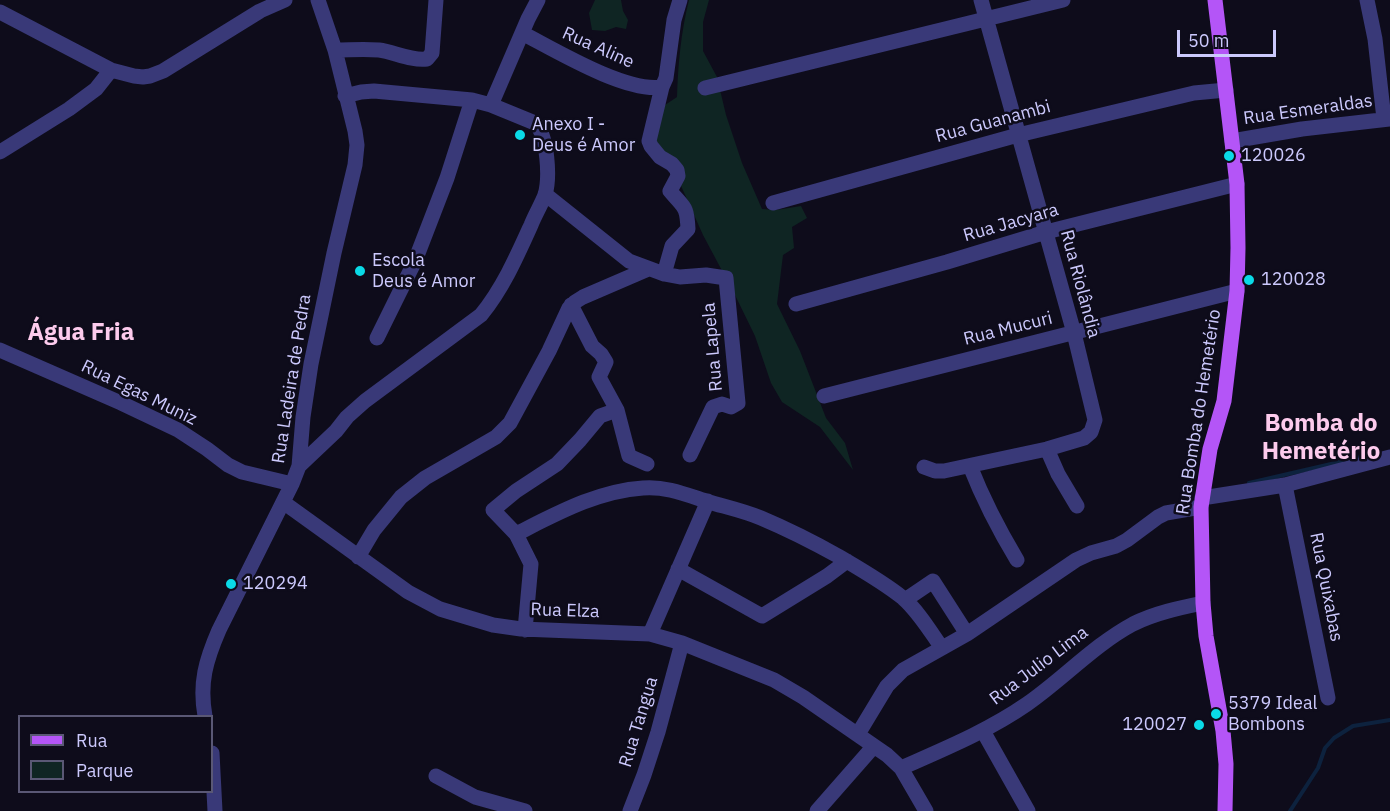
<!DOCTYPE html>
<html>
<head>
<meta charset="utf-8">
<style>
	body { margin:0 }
	#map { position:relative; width:1390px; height:811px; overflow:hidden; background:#0e0c1b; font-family:"IBM Plex Sans",sans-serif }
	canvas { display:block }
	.legend { position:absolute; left:18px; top:715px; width:195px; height:78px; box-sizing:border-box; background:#0e0c1b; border:2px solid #5a5875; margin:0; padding:8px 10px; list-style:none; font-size:18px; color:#ccc9fd }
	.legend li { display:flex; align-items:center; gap:12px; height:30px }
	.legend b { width:30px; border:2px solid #5a5875 }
	.scale { position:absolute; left:1177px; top:30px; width:99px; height:27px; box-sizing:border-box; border:3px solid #ccc9fd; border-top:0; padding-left:8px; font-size:18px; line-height:21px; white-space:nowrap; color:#ccc9fd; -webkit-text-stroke:4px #0e0c1b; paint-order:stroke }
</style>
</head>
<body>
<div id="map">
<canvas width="1390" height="811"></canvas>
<ul class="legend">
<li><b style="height:8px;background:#b455f7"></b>Rua</li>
<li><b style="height:16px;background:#0f2523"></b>Parque</li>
</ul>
<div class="scale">50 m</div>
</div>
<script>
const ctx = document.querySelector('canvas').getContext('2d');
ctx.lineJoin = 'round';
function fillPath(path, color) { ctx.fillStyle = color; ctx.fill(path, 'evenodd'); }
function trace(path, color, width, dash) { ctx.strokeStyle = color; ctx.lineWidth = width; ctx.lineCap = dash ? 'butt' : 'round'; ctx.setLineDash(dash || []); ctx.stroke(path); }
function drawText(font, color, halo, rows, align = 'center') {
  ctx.font = font + ' "IBM Plex Sans",sans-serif'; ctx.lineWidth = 5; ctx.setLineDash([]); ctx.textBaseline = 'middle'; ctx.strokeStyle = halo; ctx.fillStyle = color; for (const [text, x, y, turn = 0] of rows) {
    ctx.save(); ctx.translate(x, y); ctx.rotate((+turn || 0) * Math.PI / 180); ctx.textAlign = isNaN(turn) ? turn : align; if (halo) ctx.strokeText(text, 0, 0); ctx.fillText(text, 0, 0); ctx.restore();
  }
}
const green = new Path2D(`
	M595 0H621L623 11 628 20 626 29 616 27 605 31 592 30 589 13Z
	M689 0H709L703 22V51L717 77 726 115 742 163 762 209 776 210 801 206 807 218 792 227 794 248 783 255 777 304 800 351 826 418 845 443 853 470 820 427 782 402 771 383 755 336 735 295 703 235 682 188 662 149 647 131 659 109 677 97C678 64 681 32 689 0Z`);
const stream = new Path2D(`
	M1249 483 1370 455
	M1290 811 1318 768 1325 748 1334 738 1353 726 1390 720`);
const minor = new Path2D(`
	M1367 0 1375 39 1384 119
	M0 12 111 70 134 76 143 77 150 76 163 71 260 11 285 0
	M522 33C555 50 626 93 662 87
	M335 50C349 50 364 49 379 50 394 52 411 61 427 59L432 53 436 0
	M705 88 1063 0
	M491 105 528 19 538 0
	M1232 141 1302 129 1390 119
	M0 152 69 109 96 89 111 70
	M545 194 629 261 664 274 680 277 706 275 726 278 738 403 731 407 722 404 713 407 690 455
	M773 203 1018 135 1194 93 1226 90
	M664 274 672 246 688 229C687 205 684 208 670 191L678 176 677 170 672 164 660 157 651 146 649 141 662 87 666 78 674 20 680 0
	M796 304 947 262 1046 232 1237 184
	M571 305 592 346 601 354 606 362 599 377 617 410 629 456 647 464
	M377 338 415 261 447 178 472 100
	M0 350 121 403 178 430 207 449 228 465 242 472 292 484
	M824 396 1237 291
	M1047 449 1058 474 1077 506
	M299 466 336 431 347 417 365 401 481 315C503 288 517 256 531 225 535 215 541 205 545 195 550 178 548 136 535 123L491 105 472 100 374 91 361 92 345 96
	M970 466C983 499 999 530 1017 560
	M924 467 935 471H944L1047 449 1084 438 1091 432 1095 420 1074 333 981 0
	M1285 485 1328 698
	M1202 498 1285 485 1390 457
	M283 502 408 592 440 609 493 625 521 629 650 634 682 643 774 680 803 697 887 755 901 768 926 811
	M516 534C556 514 597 491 643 488 666 486 687 495 709 502 726 507 744 511 761 518 787 529 813 542 838 556 860 569 883 582 903 598 919 612 930 631 942 648
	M358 557 374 530 401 497 425 478 496 437 510 423 549 351 569 308 575 302 583 297 648 269
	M678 569 762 616 827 576 847 561
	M905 600 933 581 967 634
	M525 630 531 564 516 534 493 510 516 491 557 464 580 440 600 416 617 410
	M650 634 708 501
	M205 716C199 683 206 660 219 630L292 484 299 466 303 417 311 364 334 253 355 165 357 145 355 131 335 50 318 0
	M983 731 1028 811
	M858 734 887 686 903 670 967 634 1076 560 1091 553 1116 546 1127 540 1158 517 1166 513 1201 507
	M212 753 215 811
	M901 768C944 749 988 731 1027 704 1063 679 1094 645 1133 624 1155 613 1179 608 1203 603
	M436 776 475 797 525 811
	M630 811 644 775 658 732 682 643
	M817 811 874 746`);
const major = new Path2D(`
	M1215 0 1237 184 1238 248 1237 291 1224 401 1210 449 1201 507 1203 603 1206 636 1223 731 1226 764 1225 811`);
const markers = [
	[520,135,6,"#0adae7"],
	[1229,156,6,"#0adae7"],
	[360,271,6,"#0adae7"],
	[1249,280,6,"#0adae7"],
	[231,584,6,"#0adae7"],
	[1216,714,6,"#0adae7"],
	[1199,725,6,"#0adae7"]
];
const streetNames = [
	["Rua Aline",598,48,24],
	["Rua Esmeraldas",1308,110,-8],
	["Rua Guanambi",993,122,-15],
	["Rua Jacyara",1011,223,-16],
	["Rua Riolândia",1080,284,75],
	["Rua Mucuri",1008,329,-14],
	["Rua Lapela",713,347,-95],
	["Rua Ladeira de Pedra",292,379,-81],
	["Rua Egas Muniz",139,393,26],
	["Rua Bomba do Hemetério",1199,412,-81],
	["Rua Quixabas",1326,587,79],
	["Rua Elza",565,611,2],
	["Rua Julio Lima",1039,666,-37],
	["Rua Tangua",639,722,-73]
];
const poiNames = [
	["Anexo I -",532,125],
	["Deus é Amor",532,146],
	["120026",1241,156],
	["Escola",372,261],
	["Deus é Amor",372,282],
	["120028",1261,280],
	["120294",243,584],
	["5379 Ideal",1228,704],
	["Bombons",1228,725],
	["120027",1187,725,"right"]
];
const districtNames = [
	["Água Fria",81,333],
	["Bomba do",1321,424],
	["Hemetério",1321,452]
];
fillPath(green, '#0f2523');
trace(stream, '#0d223e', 4);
trace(minor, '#393978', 15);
trace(major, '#b455f7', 15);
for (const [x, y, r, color] of markers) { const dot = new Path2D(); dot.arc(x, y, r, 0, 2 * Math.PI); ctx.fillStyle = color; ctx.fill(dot); trace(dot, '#0e0c1b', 2); }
drawText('18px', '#ccc9fd', '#0e0c1b', streetNames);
drawText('18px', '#ccc9fd', '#0e0c1b', poiNames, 'left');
drawText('bold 24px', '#fdcbed', '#0e0c1b', districtNames);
</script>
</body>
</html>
